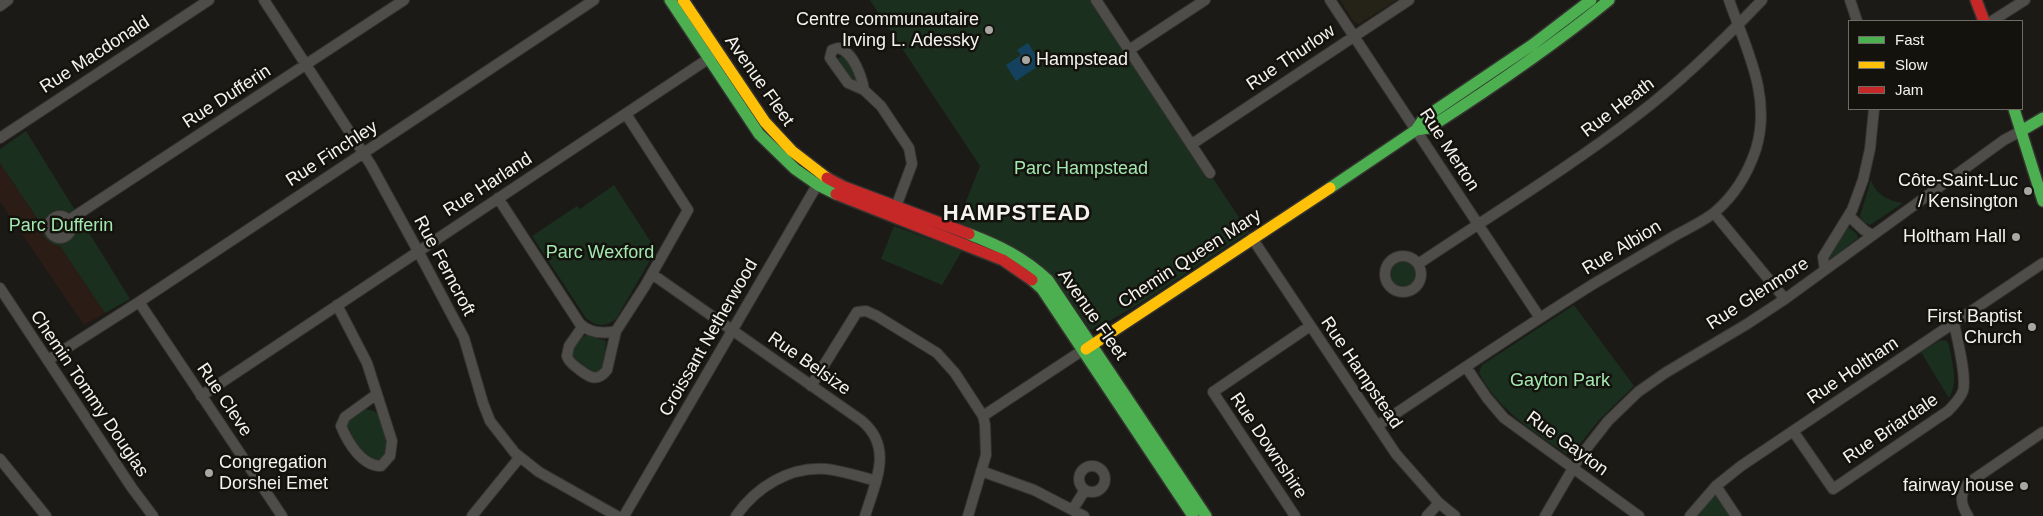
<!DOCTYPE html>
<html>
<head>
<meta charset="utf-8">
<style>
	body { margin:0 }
	#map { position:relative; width:2043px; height:516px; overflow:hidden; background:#1b1a16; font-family:Helvetica,sans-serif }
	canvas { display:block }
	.legend { position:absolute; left:1848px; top:20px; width:175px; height:90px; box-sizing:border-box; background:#14120c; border:1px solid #6e6c66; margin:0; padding:6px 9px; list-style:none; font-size:15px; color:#f4f3ee }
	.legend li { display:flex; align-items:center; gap:10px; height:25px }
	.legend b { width:25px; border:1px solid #6e6c66 }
</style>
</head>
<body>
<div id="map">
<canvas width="2043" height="516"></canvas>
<ul class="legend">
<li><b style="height:6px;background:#4caf50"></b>Fast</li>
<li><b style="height:6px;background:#ffc107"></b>Slow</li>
<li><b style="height:6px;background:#c62828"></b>Jam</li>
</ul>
</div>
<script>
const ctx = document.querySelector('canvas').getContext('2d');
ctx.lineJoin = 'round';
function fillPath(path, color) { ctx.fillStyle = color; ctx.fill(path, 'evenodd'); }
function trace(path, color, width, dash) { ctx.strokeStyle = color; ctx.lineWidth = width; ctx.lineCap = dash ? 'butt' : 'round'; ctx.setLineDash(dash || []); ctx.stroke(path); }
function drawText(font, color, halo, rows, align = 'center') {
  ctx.font = font + ' Helvetica,sans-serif'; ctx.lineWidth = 5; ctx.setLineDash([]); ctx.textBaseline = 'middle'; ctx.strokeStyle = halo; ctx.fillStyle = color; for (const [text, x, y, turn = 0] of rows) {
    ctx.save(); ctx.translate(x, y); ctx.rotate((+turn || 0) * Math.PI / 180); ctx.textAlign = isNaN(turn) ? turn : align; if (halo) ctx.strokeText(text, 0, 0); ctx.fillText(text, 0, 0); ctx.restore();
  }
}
const industrial = new Path2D(`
	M0 163 41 224 60 246 105 313 84 325 0 202Z`);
const built = new Path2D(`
	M1340 0H1397L1359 24 1354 22Z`);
const green = new Path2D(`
	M870 0H1090L1206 175 1210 174 1249 232 1141 303 1095 329H1090L1054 277 957 224 980 166Z
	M842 56C848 58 857 71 856 79L854 80 850 78 837 62V59Z
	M26 131 130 299 105 313 60 246C48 244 41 236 41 224L0 163V149Z
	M1871 180C1876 195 1889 201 1903 203L1870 225 1864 222 1860 216Z
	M614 185 656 250 616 319C606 327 596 327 586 318L532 236 577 206 580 209Z
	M894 226 962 251 942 285 881 259Z
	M1848 227 1857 234 1858 238 1829 260 1827 258Z
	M1388 275a14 14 0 1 1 28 0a14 14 0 1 1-28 0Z
	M1574 305 1634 386 1599 420 1575 450 1566 454C1533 431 1498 410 1479 373L1482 365Z
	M586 335 606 341 604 366 599 373 592 372 572 355C573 348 579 338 586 335Z
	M1941 340 1947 341 1949 345C1952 363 1959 382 1949 398L1921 352Z
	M365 409 374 411C381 416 382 424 384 432 386 441 391 450 383 457 370 469 350 436 346 425L348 420Z
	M1716 486 1736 516H1698Z`);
const water = new Path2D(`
	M1028 43 1041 64 1016 81 1006 65 1021 55 1017 50Z`);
const street = new Path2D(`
	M264 0 371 165 418 251 464 338 483 403 490 421 515 453 539 472 617 516
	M1096 0 1210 173
	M1330 0 1540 318
	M1850 0 1857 21
	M0 6 8 0
	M1992 21 2025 0
	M1129 50 1205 0
	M864 90C862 77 853 51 838 48L832 50 830 58 848 83 864 90 881 106 909 148 912 164 894 212
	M0 138 209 0
	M1192 144 1409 0
	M498 198 580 324C590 333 603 334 616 331L645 286 688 210 626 114
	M1714 213 1785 299
	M1849 216 1864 230 1872 235
	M49 227a11 11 0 1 1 22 0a11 11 0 1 1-22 0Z
	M69 220 404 0
	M1252 238 1396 454 1439 503 1455 516
	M1385 274a18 18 0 1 1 36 0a18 18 0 1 1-36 0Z
	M1418 264C1491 215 1567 169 1636 116 1682 81 1722 42 1762 0
	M1825 270 1823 257 1852 210 1863 180 1870 149 1874 109
	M652 274 862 421C894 448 875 483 865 516
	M0 288 132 488 153 516
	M139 302 282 516
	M337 305 367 363 392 441 390 456 381 466C362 466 348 443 341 426L345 417 377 394
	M583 326 569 346 567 356C569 363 575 366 580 370 590 378 598 382 607 370L616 331
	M48 360 139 302 594 0
	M1466 367 1487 398 1504 418 1639 516
	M811 386 857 312 866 311 877 316 937 353 955 373 983 416 985 425 986 455 968 516
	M201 396 714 55
	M983 416 1083 350
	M1377 426C1449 378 1521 329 1595 283 1622 267 1649 251 1676 235 1689 228 1704 221 1715 212 1735 195 1748 173 1756 149 1772 96 1746 49 1729 0
	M1793 431 1833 489 1948 411C1954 405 1960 399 1963 391 1967 376 1957 339 1954 323
	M0 459 46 516
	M1079 479a13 13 0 1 1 26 0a13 13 0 1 1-26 0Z
	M981 471 1034 490 1084 516
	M1716 486 1736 516
	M1073 509 1085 490
	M472 516 520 457
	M624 516 820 180
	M736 516C756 487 790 466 826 469 843 471 859 476 876 481
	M1295 516 1213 392 1310 326
	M1427 516 1439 503
	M1545 516 1579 458 1608 421 1638 392 1665 373 1747 324 1785 299 2004 140 2021 131
	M1690 516 1716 486 1741 466 2043 263
	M1968 516C1961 505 1959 496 1967 484L2043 432`);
const fast = new Path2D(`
	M670 0 759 134 795 169 818 185 836 194
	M2014 109 2043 201
	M1416 130 1424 118 1532 45 1591 0
	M2021 131 2043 118
	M1330 188 1416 130 1429 128C1491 88 1552 47 1609 0
	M969 234C1000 246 1023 257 1048 280L1206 516
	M1032 280 1042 289 1193 516`);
const slow = new Path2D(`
	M683 0 765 122 792 151 827 178
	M1086 349 1330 188`);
const jam = new Path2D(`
	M1976 0 1984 21
	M827 178 844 187 969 234
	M836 194 1003 260 1032 280`);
const markers = [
	[989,30,5,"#a8a7a2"],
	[1026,60,5,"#a8a7a2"],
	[2028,191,5,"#a8a7a2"],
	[2016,237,5,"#a8a7a2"],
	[2032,327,5,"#a8a7a2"],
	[209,473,5,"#a8a7a2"],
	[2024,486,5,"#a8a7a2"]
];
const poiNames = [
	["Centre communautaire",979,20],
	["Irving L. Adessky",979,41],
	["Hampstead",1036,60,"left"],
	["Côte-Saint-Luc",2018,181],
	["/ Kensington",2018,202],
	["Holtham Hall",2006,237],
	["First Baptist",2022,317],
	["Church",2022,338],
	["Congregation",219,463,"left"],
	["Dorshei Emet",219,484,"left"],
	["fairway house",2014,486]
];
const streetNames = [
	["Rue Macdonald",95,55,-33],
	["Rue Thurlow",1291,58,-34],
	["Avenue Fleet",759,81,55],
	["Rue Dufferin",227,97,-33],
	["Rue Heath",1618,108,-37],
	["Rue Merton",1449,150,57],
	["Rue Finchley",332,154,-33],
	["Rue Harland",488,185,-33],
	["Rue Albion",1622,248,-31],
	["Chemin Queen Mary",1190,259,-33],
	["Rue Ferncroft",444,266,62],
	["Rue Glenmore",1758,294,-33],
	["Avenue Fleet",1092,315,55],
	["Croissant Netherwood",709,338,-60],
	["Rue Belsize",809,364,35],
	["Rue Holtham",1853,371,-34],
	["Rue Hampstead",1361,373,56],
	["Chemin Tommy Douglas",89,394,56],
	["Rue Cleve",224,400,56],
	["Rue Briardale",1891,429,-34],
	["Rue Gayton",1567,444,36],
	["Rue Downshire",1268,446,56]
];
const parkNames = [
	["Parc Hampstead",1081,169],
	["Parc Dufferin",61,226],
	["Parc Wexford",600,253],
	["Gayton Park",1560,381]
];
const districtNames = [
	["HAMPSTEAD",1017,214]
];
fillPath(industrial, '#2b1d15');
fillPath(built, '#252317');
fillPath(green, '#1b2f1f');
fillPath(water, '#14425e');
trace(street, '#343330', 12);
trace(fast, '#343330', 14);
trace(slow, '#343330', 14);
trace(jam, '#343330', 14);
trace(street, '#4e4d49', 10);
trace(fast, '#4caf50', 11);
trace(slow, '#ffc107', 11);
trace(jam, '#c62828', 11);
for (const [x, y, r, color] of markers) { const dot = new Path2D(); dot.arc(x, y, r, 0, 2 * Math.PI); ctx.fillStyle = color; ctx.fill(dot); trace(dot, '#14120c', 2); }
drawText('18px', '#f4f3ee', '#14120c', poiNames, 'right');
drawText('18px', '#f4f3ee', '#14120c', streetNames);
drawText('18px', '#a2e8b0', '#14120c', parkNames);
ctx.letterSpacing = '1px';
drawText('bold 22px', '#f4f3ee', '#14120c', districtNames);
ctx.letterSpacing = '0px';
</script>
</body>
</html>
